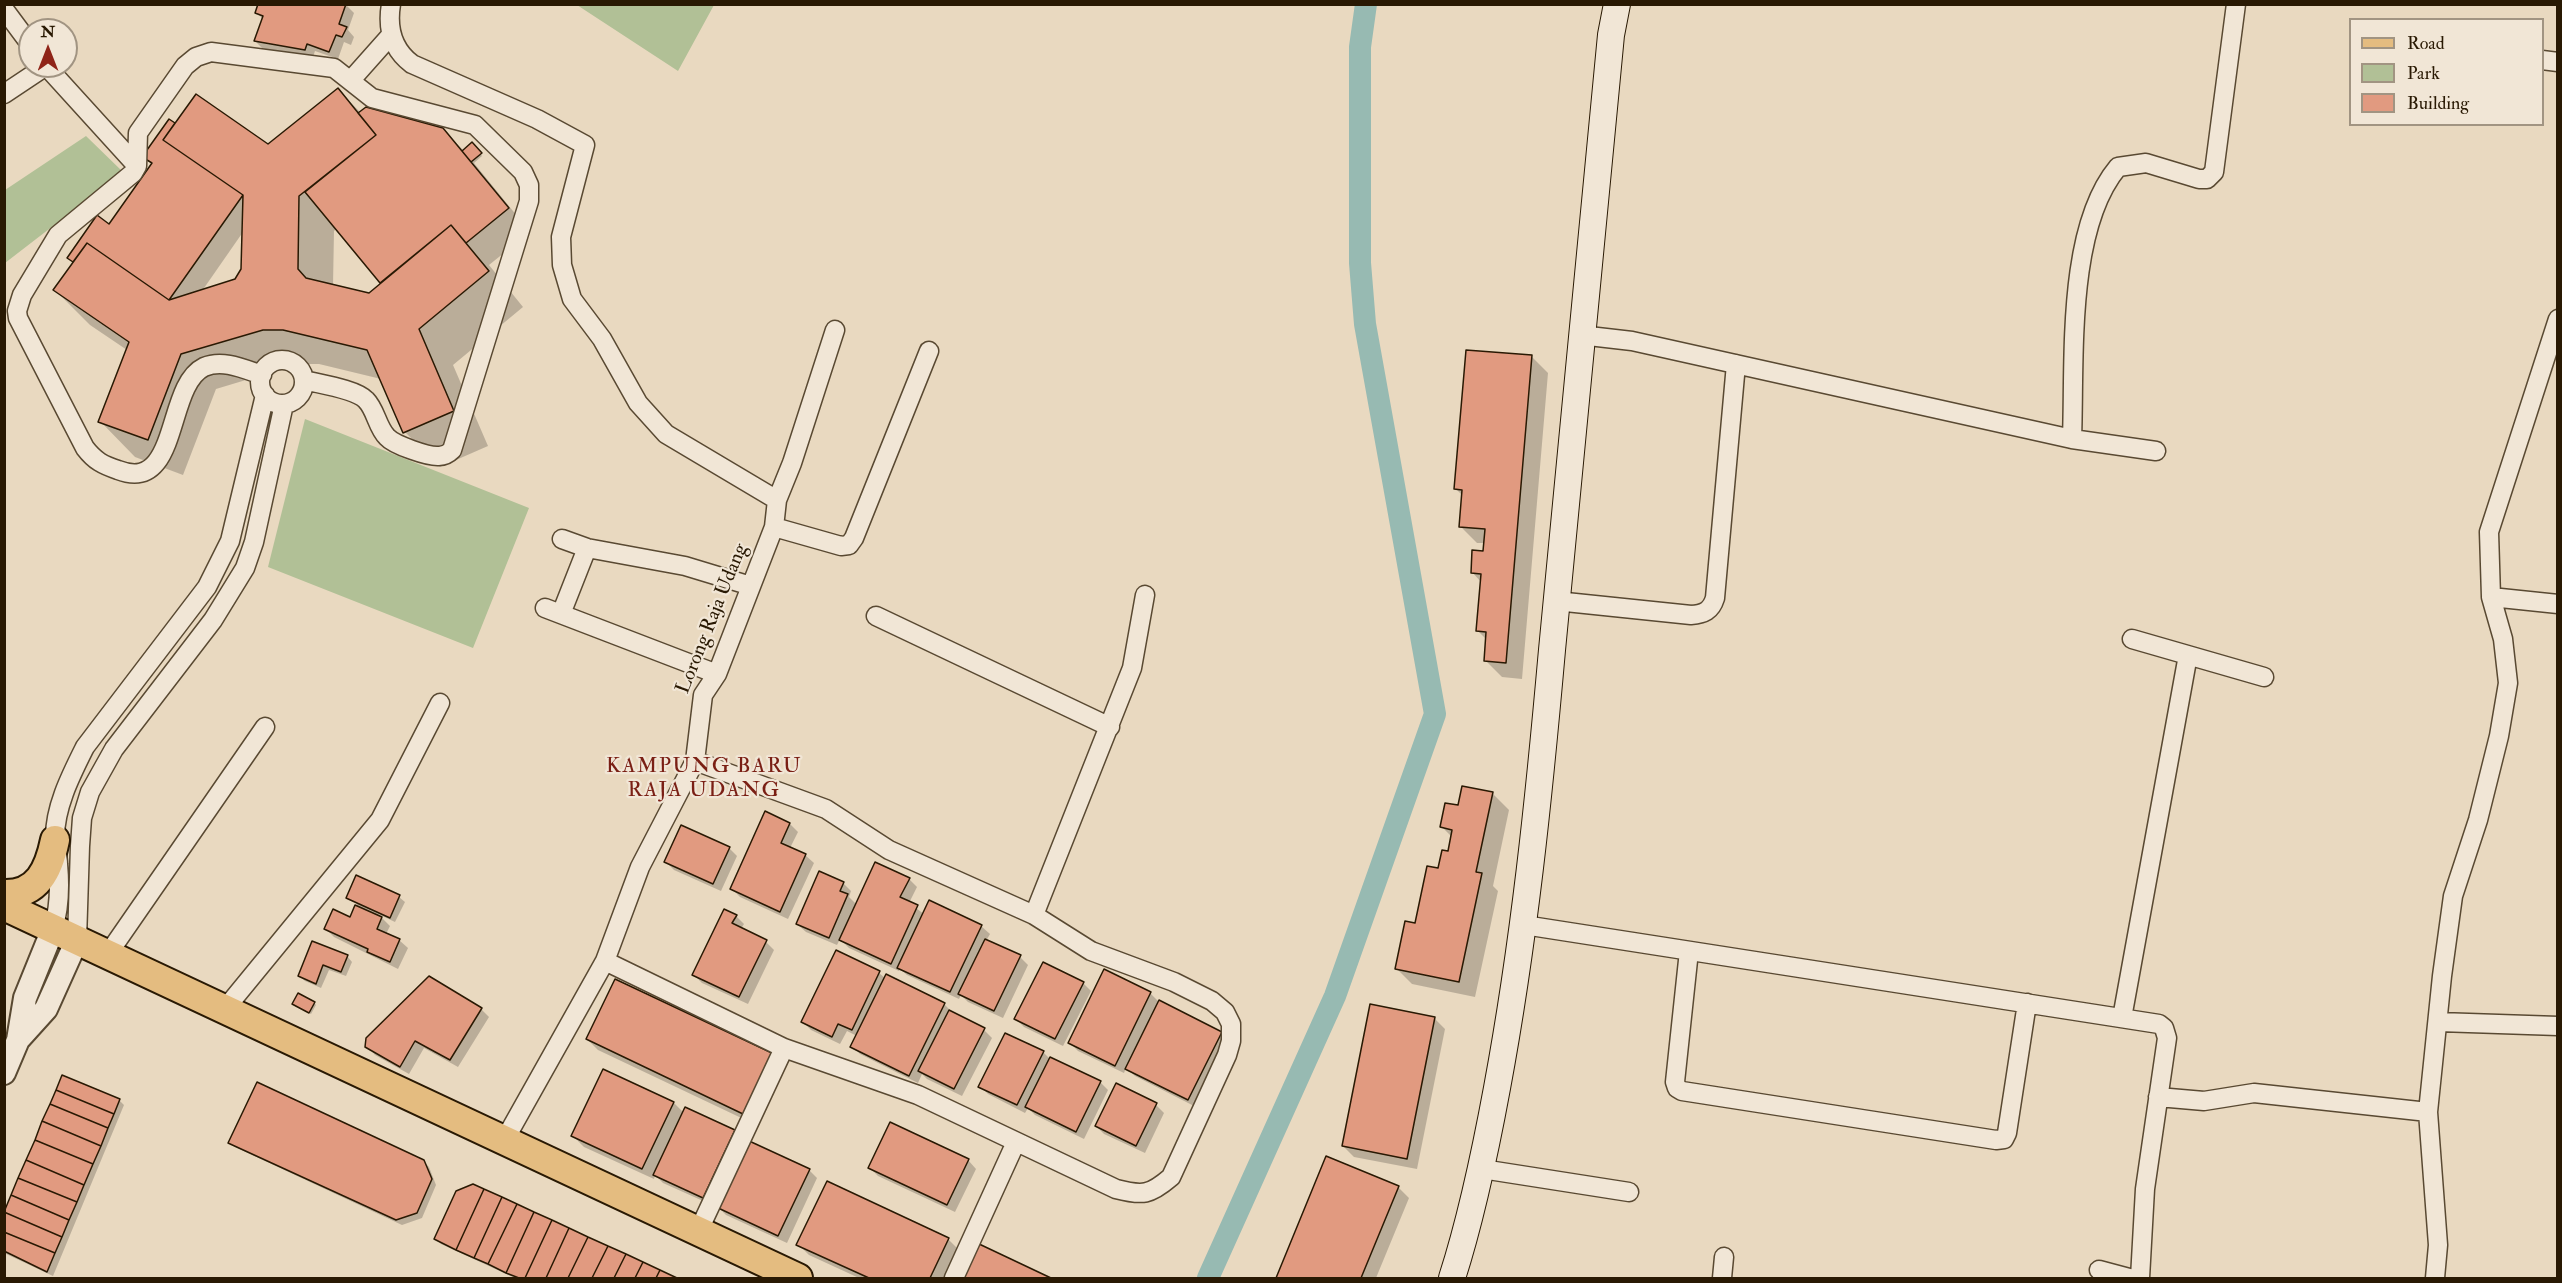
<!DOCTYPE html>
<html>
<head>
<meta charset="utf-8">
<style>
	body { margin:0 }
	#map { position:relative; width:2562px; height:1283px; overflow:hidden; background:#e9d9c0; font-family:"IM FELL Double Pica",serif }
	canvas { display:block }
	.frame { position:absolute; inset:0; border:6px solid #291903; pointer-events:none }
	.legend { position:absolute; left:2349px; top:18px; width:195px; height:108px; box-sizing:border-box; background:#f1e6d6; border:2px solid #a19482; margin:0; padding:8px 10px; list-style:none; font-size:18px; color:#291903 }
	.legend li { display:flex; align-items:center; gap:12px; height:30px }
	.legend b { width:30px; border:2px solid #a19482 }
	.north { position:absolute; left:18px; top:18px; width:60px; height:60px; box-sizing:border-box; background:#f1e6d6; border:2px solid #a19482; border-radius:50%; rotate:0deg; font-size:16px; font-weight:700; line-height:24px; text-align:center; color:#291903 }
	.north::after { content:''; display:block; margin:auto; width:21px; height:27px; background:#8f2418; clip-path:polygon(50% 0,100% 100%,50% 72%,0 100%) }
</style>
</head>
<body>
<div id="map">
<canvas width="2562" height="1283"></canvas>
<div class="frame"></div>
<ul class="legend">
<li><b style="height:8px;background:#e4bc80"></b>Road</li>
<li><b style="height:16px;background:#b1c096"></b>Park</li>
<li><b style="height:16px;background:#e19a80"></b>Building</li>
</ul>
<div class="north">N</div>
</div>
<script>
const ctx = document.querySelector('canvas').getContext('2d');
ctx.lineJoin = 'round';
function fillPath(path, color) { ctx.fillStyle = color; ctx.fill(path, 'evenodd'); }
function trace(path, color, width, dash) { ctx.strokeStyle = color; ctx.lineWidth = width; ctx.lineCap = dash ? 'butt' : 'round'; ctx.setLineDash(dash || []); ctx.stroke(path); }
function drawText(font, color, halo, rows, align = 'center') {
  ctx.font = font + ' "IM FELL Double Pica",serif'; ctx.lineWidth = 4.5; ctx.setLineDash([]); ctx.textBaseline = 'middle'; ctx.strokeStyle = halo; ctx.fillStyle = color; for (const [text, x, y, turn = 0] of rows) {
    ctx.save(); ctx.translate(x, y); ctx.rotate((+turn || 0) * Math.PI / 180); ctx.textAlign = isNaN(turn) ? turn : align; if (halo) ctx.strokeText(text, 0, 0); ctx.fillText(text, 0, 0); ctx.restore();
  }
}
const green = new Path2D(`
	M577 5H714L678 71Z
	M86 136 123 172 5 263V190Z
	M305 419 529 508 473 648 268 567Z`);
const shadow = new Path2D(`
	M260 4 346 5 354 13 348 30 354 37 351 45 344 42 338 59 315 51 313 57 263 49 255 41 263 19 257 13Z
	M338 90 361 113 443 130 464 151 472 144 482 156 474 163 530 232 489 265 523 307 453 365 488 446 440 467 405 432 381 379 319 364H299L216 389 183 475 135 457 100 421 127 350 90 325 55 290 74 263 69 258 97 217 110 226 153 165 144 156 169 121 175 126 268 146ZM337 228 383 283 369 294 333 286 334 231ZM243 232V269L236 281 202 291Z
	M1532 357 1548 373 1522 679 1502 677 1486 661 1487 640 1477 630 1481 582 1472 572 1484 553 1485 543H1477L1461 527 1463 496 1456 489Z
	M1492 793 1509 810 1493 886 1498 891 1475 997 1412 984 1396 968 1449 852 1452 837 1442 827 1459 807Z
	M766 813 790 824 798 832 790 848 805 855 814 863 788 919 740 897 732 889Z
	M729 848 737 856 721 891 674 870 666 862Z
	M357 877 399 897 405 902 395 922 378 914 390 926 386 934 399 940 408 948 398 969 334 937 326 929 350 919 357 904 347 897Z
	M909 879 917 887 909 903 924 914 981 926 990 934 986 941 1020 957 1028 965 1003 1018 968 1002 961 995 959 999 907 975 900 969 899 971 849 948 840 939 837 945 806 932 797 924 843 883 851 891 849 897 857 905Z
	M736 916 744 924 741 929 766 942 774 950 748 1004 702 983 693 974Z
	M313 943 347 956 352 962 346 976 329 970 321 988 305 981 299 976Z
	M837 952 879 973 885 978 944 1004 952 1012 984 1030 992 1038 962 1096 927 1079 922 1074 918 1083 860 1054 852 1046 857 1036 847 1031 840 1044 811 1030 803 1022Z
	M1105 971 1150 993 1159 1002 1221 1033 1229 1041 1196 1107 1135 1076 1126 1068 1124 1073 1078 1051 1070 1043Z
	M1083 983 1091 991 1063 1046 1024 1027 1016 1019Z
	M314 1003 316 1005 311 1014 296 1005Z
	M481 1009 489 1017 458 1067 424 1048 409 1074 375 1055 367 1046Z
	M1434 1018 1445 1029 1417 1169 1354 1157 1343 1146Z
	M587 1039 782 1065 754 1124 598 1050Z
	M1043 1052 1050 1059 1100 1082 1108 1090 1084 1139 1035 1115 1028 1108 1025 1113 988 1094 980 1086Z
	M119 1100 124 1105 53 1276 4 1253V1214Z
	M674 1103 684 1113 686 1109 735 1132 743 1140 712 1205 663 1183 655 1175 654 1179 584 1147 573 1136Z
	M1156 1105 1164 1113 1145 1153 1104 1134 1096 1126Z
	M230 1142 423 1161 429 1167 436 1185 422 1218 402 1225 235 1147Z
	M1327 1158 1398 1187 1409 1198 1376 1278H1278Z
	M968 1160 976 1169 955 1212 878 1176 870 1168Z
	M809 1170 817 1178 787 1243 726 1215 718 1207Z
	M473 1186 674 1278H515L441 1244 436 1239Z
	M948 1239 959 1250 946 1278H859L809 1255 798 1244Z
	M978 1245 1048 1278H962Z`);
const canal = new Path2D(`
	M1208 1278 1335 996 1435 714 1365 324 1360 263V47L1366 4`);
const building = new Path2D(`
	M258 4H346L339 24 347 27 342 37 336 35 329 52 307 44 305 50 254 41 263 16 255 13Z
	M338 88 376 135 299 196 298 269 306 278 369 293 451 225 489 271 419 329 454 411 403 433 367 350 283 330H263L181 354 148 440 98 422 129 342 53 290 87 243 169 300 235 279 241 269 243 195 163 140 196 94 268 144Z
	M366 107 443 128 509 208 466 243 451 225 380 283 305 192 376 135 358 113Z
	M169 119 175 123 163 140 243 195 169 300 87 243 73 262 67 258 97 215 109 224 152 163 142 157Z
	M472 142 482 153 471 162 462 151Z
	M1466 350 1532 355 1506 663 1484 661 1486 632 1476 631 1481 574 1471 573 1472 550 1483 551 1485 529 1459 527 1462 490 1454 489Z
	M1462 786 1493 792 1476 872 1482 873 1459 982 1395 969 1405 921 1415 923 1427 866 1438 868 1442 850 1448 851 1452 830 1440 827 1445 803 1458 805Z
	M765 811 790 823 781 843 806 854 780 912 730 889Z
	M681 825 730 847 713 884 664 862Z
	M875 862 910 878 900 897 918 905 891 964 839 940Z
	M819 871 844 882 840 891 848 894 829 938 796 924Z
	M356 875 400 895 390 918 346 898Z
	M929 900 982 925 950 992 897 968Z
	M355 905 382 917 377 929 400 939 390 962 367 952 368 949 324 929 333 909 350 917Z
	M724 909 737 915 732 923 767 940 739 997 692 975Z
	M985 939 1021 955 994 1011 958 994Z
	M312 941 348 955 341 972 323 965 316 984 298 976Z
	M836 950 880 971 852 1030 838 1024 832 1037 801 1022Z
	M1043 962 1084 982 1055 1039 1014 1019Z
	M1104 969 1151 992 1115 1066 1068 1043Z
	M886 974 945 1003 909 1076 850 1047Z
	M429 976 482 1008 450 1060 415 1041 400 1067 365 1047 366 1038Z
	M615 979 772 1053 743 1114 586 1039Z
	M298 993 315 1002 309 1013 292 1004Z
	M1159 1000 1222 1032 1188 1100 1125 1069Z
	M1370 1004 1435 1017 1407 1159 1342 1146Z
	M949 1010 985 1028 954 1089 918 1071Z
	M1005 1033 1044 1051 1017 1105 978 1087Z
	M1050 1057 1101 1081 1076 1132 1025 1107Z
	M603 1069 674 1102 642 1169 571 1136Z
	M62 1075 120 1099 114 1114 56 1090Z
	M257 1082 424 1160 432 1179 417 1213 396 1220 228 1143Z
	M1116 1083 1157 1103 1136 1146 1095 1126Z
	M56 1090 114 1114 108 1128 50 1104Z
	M50 1104 108 1128 101 1146 42 1121Z
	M685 1107 735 1130 703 1198 653 1175Z
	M42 1121 101 1146 93 1164 35 1140Z
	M890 1122 969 1159 947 1205 868 1168Z
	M35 1140 93 1164 84 1185 26 1160Z
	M747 1140 810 1169 778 1236 716 1207Z
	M1326 1156 1399 1186 1361 1278H1276Z
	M26 1160 84 1185 77 1202 18 1178Z
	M18 1178 77 1202 69 1220 11 1195Z
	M827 1181 949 1238 930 1278H869L796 1245Z
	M473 1184 484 1189 456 1250 434 1239 456 1191Z
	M484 1189 502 1197 474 1258 456 1250Z
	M11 1195 69 1220 62 1237 4 1212Z
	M502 1197 517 1204 488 1264 474 1258Z
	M517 1204 534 1212 506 1273 488 1264Z
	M4 1212 62 1237 55 1253 4 1232Z
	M534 1212 552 1220 525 1278H519L506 1273Z
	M552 1220 569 1228 546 1278H525Z
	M569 1228 588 1237 568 1278H546Z
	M4 1232 55 1253 47 1272 4 1251Z
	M588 1237 608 1246 592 1278H568Z
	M977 1243 1051 1278H960Z
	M608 1246 626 1254 614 1278H592Z
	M626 1254 643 1262 635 1278H614Z
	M643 1262 660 1270 656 1278H635Z
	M660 1270 677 1278H656Z`);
const minor = new Path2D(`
	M391 4C387 28 392 49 412 64L537 119 585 145 561 237 562 265 572 299 602 339 638 403 666 434 777 500
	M4 9 30 44
	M2542 60 2558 62
	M47 67 137 166
	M351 80 391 35
	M4 94 46 66
	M1580 335 1632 341 2072 439 2156 451
	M260 382a22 22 0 1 1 44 0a22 22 0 1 1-44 0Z
	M262 375C244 369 223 359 204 367 165 386 180 494 118 470 103 465 95 461 85 448L18 318 17 311 22 295 58 235 133 173 137 166 138 133 185 66 196 57 211 52 334 68 372 98 475 125 523 172 529 185V201L452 450C448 454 445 456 439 456 429 457 394 445 387 437 377 427 376 410 366 400 356 389 319 384 304 380
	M2072 439C2075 360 2066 229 2118 167L2146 163 2199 179H2207L2214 172 2236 4
	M774 527 841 546 849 545 854 538 929 351
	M562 539 587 548 685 566 751 586
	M2491 597 2558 604
	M1556 601 1691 615C1704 614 1711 611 1715 598L1736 364
	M545 608 717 674
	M561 614 587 548
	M876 616 1110 727
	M2132 639 2264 677
	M1034 915 1132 668 1145 595
	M1524 925 2159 1024 2164 1028 2167 1038 2145 1189 2140 1278
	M53 929C60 907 60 886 58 864 58 856 55 848 55 840 54 808 71 775 85 747L207 587 230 541 265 395
	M77 940 80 846 82 818 90 792 114 749 213 620 245 568 254 542 284 404
	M1689 951 1675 1082 1677 1088 1682 1091 1996 1140 2004 1139 2007 1133 2027 1003
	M108 954 265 727
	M605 961 784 1048 918 1095 1116 1189C1143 1196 1150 1195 1171 1177L1227 1055 1231 1041V1024L1225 1012 1212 1001 1174 982 1091 951 1034 915 889 850 826 809 695 761
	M225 1009 380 820 440 703
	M2122 1018 2188 655
	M2439 1022 2558 1026
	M2158 1097 2204 1101 2254 1093 2428 1112
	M504 1141 605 961 640 867 695 761 703 695 717 674 774 527 777 500 792 463 835 330
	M1482 1169 1629 1192
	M698 1232 784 1048
	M2099 1270 2129 1278
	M954 1278 1016 1142
	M1722 1278 1724 1257
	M2435 1278 2438 1245 2428 1112 2442 976 2453 896 2478 820 2499 736 2508 683 2503 639 2491 597 2489 532 2558 319`);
const tertiary = new Path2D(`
	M18 1040 46 1009 77 940
	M4 1073 18 1040 25 998 53 929`);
const secondary = new Path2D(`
	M1452 1278C1472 1216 1485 1153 1497 1088 1524 943 1539 797 1552 650 1570 445 1590 240 1611 35L1617 4`);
const primary = new Path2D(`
	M4 894C38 895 49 869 55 840
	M4 906 798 1278`);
const streetNames = [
	["Lorong Raja Udang",713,619,-68]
];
const neighbourhoodNames = [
	["KAMPUNG BARU",704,767],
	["RAJA UDANG",704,791]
];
fillPath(green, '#b1c096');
fillPath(shadow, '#0003');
trace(canal, '#97bab2', 22);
fillPath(building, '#e19a80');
trace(building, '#291903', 1.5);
trace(minor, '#594932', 21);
trace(tertiary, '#594932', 26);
trace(secondary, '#291903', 28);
trace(primary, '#291903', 32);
trace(minor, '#f1e6d6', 18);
trace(tertiary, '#f1e6d6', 22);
trace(secondary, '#f1e6d6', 26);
trace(primary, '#e4bc80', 28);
drawText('20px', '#291903', '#f1e6d6', streetNames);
ctx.letterSpacing = '1.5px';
drawText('21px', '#7a1f14', '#f1e6d6', neighbourhoodNames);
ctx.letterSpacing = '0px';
</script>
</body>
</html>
